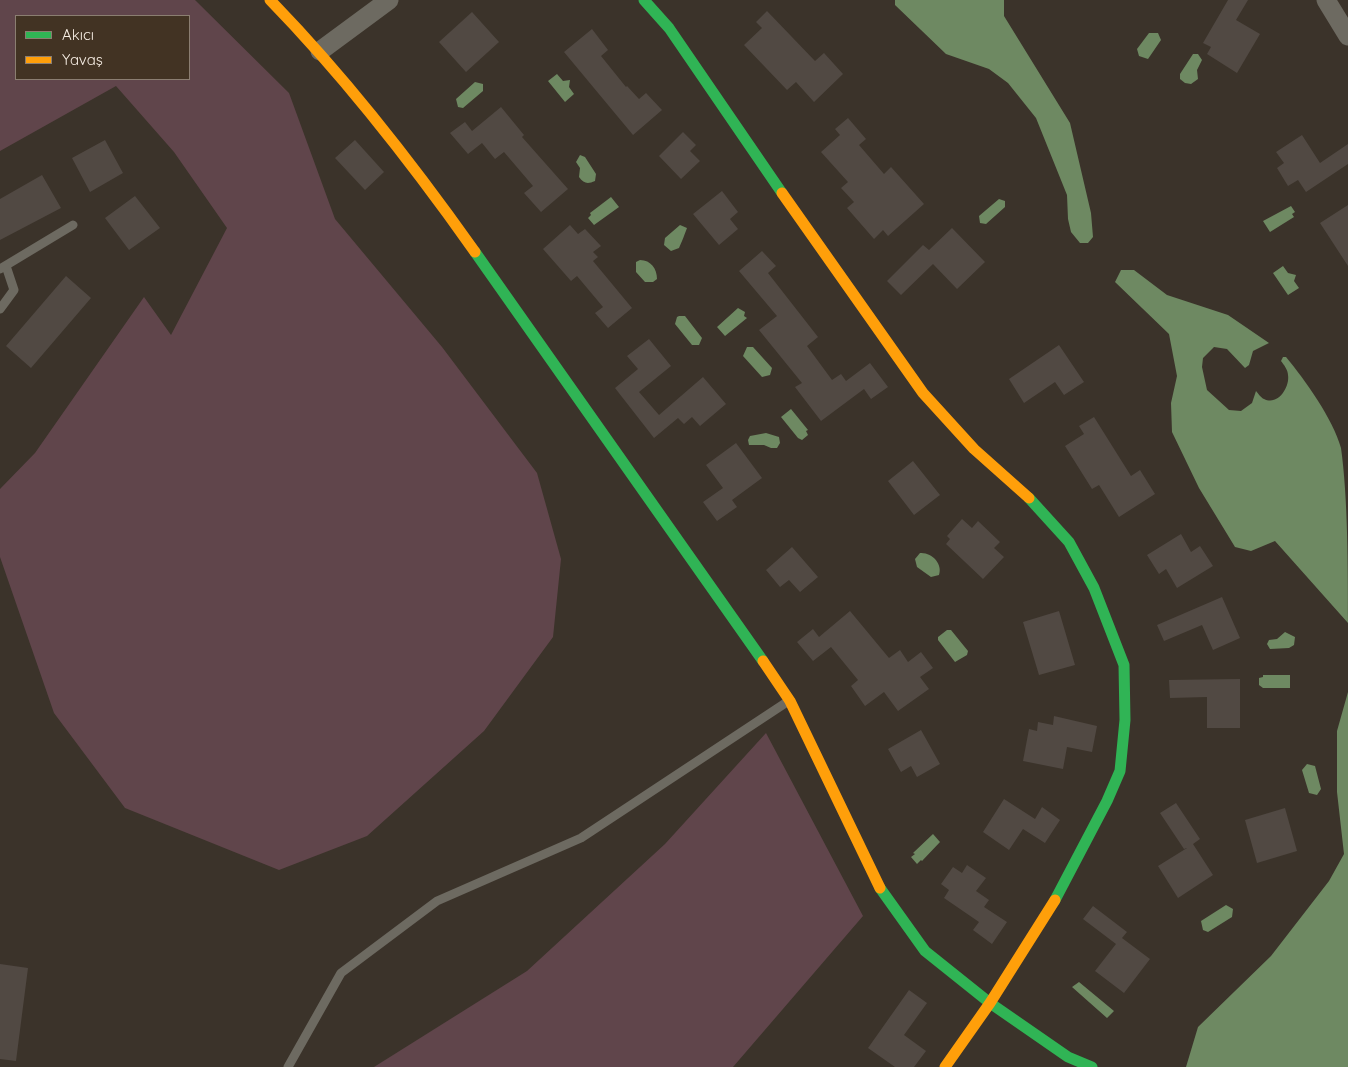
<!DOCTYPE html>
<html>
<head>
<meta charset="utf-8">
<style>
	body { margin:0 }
	#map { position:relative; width:1348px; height:1067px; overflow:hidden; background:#3b332a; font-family:Quicksand,sans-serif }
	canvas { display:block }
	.legend { position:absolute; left:15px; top:15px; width:175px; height:65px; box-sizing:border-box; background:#423323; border:1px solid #8b7e71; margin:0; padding:6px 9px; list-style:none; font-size:15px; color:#f8efe5 }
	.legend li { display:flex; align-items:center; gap:10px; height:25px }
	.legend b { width:25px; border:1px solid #8b7e71 }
</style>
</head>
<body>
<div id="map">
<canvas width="1348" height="1067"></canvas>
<ul class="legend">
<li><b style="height:6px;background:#30b455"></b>Akıcı</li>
<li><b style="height:6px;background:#ff9f0a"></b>Yavaş</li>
</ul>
</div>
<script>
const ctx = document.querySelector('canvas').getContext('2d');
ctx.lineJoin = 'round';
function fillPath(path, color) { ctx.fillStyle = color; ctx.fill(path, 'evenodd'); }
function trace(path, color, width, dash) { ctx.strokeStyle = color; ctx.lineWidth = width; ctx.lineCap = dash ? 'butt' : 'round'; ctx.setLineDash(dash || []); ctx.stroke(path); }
const green = new Path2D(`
	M0 0H195L289 93 335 219 442 347 537 473 561 559 553 637 484 731 367 836 279 870 125 808 54 713 0 557V489L35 453 144 297 171 335 227 228 174 152 116 86 0 151ZM189 16V79H16V16Z
	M766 733 863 916 733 1067H374L527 971 665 844Z`);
const water = new Path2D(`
	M895 0H1004V16L1070 123 1091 213 1093 237 1088 243H1080L1071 232 1068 219 1067 195 1036 118 1008 83 989 69 946 54 895 5Z
	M1149 33H1158L1161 40 1148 59 1139 56 1137 49Z
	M1193 54H1198L1202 60 1197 70 1198 79 1191 84 1185 83 1180 79V74Z
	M557 74 563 81 570 80 569 87 574 94 565 102 548 81Z
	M475 82 483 84V91L463 108 458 107 456 99Z
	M580 155 585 157 596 174 595 181C588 184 584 184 579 177L580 168 576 162Z
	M611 197 619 207 594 225 588 218 591 215 590 213Z
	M999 199 1005 201V207L986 224 980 223 979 216Z
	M1291 206 1295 212 1292 214 1294 217 1270 232 1263 221Z
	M680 225 687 228C686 231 681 244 679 248L671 251 664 245 665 238Z
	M640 260C651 260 657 269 657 279L653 282H645L636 272V262Z
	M1283 266 1288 273 1296 275 1294 281 1299 288 1288 295 1273 273Z
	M1121 270H1134L1167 295 1228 315 1269 343 1253 351 1249 365 1245 368 1227 349 1214 347 1203 358 1202 367 1207 390 1229 410 1241 411 1252 403 1256 391C1258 393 1261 398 1264 399 1278 406 1290 387 1288 375 1288 370 1284 365 1281 361L1283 357H1286C1305 380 1333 419 1341 448 1348 498 1348 570 1348 623L1275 541 1251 551 1235 547 1199 488 1172 432 1171 403 1177 376 1169 334 1115 282Z
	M738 308 745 312 744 316 747 318 725 336 717 327Z
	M679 316H685L702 338 699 345H692L675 324 677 317Z
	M747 347H753L772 368 770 375 762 377 743 356Z
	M791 409 808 430 806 431 808 435 802 440 798 438 781 417Z
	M766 433 779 437 780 443 777 448H771L764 445H749L748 440 750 436Z
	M920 553C932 552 943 564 939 575L931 577 917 567 915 559Z
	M947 630H951L968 651 967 655 955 662 938 640V637Z
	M1285 632 1295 637 1294 645 1289 648 1270 649 1267 644 1269 640 1277 639Z
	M1263 675H1290V688H1263L1259 685V678L1263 677Z
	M1348 692V1067H1186L1198 1027 1271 956 1329 881 1344 854 1337 792V731Z
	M1307 764 1315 766 1321 789 1317 795 1309 793 1302 770Z
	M933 834 940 842 922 861 921 860 917 864 911 857 915 854 913 853Z
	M1226 905 1233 909 1232 917 1208 932 1203 930 1201 921Z
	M1079 982 1114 1011 1107 1018 1072 987Z`);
const building = new Path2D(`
	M1228 0H1248L1236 20 1260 34 1237 73 1207 54 1211 47 1203 43Z
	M767 11 815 61 824 53 843 74 814 102 796 82 787 90 744 45 762 28 756 22Z
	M472 12 499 42 466 72 439 42Z
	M592 29 608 50 601 56 626 87 627 86 639 99 646 93 662 110 633 135 564 52Z
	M501 107 524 135 522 137 568 189 541 212 524 193 533 186 504 152 495 159 482 143 468 154 450 133 465 122 472 131Z
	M848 118 866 139 859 145 884 174 891 167 924 204 888 236 883 230 874 239 847 208 854 202 841 188 848 182 821 152 840 135 835 129Z
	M683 132 696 145 690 151 700 161 681 179 659 156Z
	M1302 135 1320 163 1348 144V164L1306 192 1298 180 1288 186 1277 168 1284 163 1276 152Z
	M105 140 123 173 90 192 72 158Z
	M355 140 384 172 365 190 335 158Z
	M42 175 61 208 0 240V199Z
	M722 191 738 212 730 219 738 229 719 245 693 214Z
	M135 196 160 228 129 250 105 218Z
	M1348 205V266L1320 223Z
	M570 225 578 234 585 229 601 246 593 252 598 257 593 261 632 308 608 328 595 313 603 307 577 276 571 281 543 249Z
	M952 228 985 262 957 289 933 264 901 295 887 281 923 245 929 250Z
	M762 251 776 266 768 273 818 337 807 346 832 380 841 374 846 381 870 363 888 387 871 399 864 389 821 421 795 387 802 383 759 330 777 316 739 271Z
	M66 276 91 298 31 368 6 346Z
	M649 339 671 366 639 392 659 415 703 377 726 404 700 426 692 417 684 424 678 418 654 438 615 388 638 369 627 356Z
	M1059 345 1084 382 1064 395 1055 382 1024 403 1009 379Z
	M1094 417 1131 476 1140 470 1155 494 1119 517 1099 485 1092 489 1065 446 1084 434 1079 426Z
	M736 443 762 478 732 500 737 507 717 521 703 502 723 488 706 465Z
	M913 461 940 495 914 515 888 481Z
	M962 519 972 528 978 521 1000 542 994 548 1004 557 983 579 946 544 950 539 947 536Z
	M1181 534 1191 552 1200 546 1213 566 1177 588 1166 569 1159 574 1147 555Z
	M792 547 818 577 800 592 789 580 780 587 766 570Z
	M1222 597 1240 638 1213 650 1202 625 1164 641 1157 625Z
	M850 611 889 658 900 650 908 662 921 652 933 668 920 677 929 689 898 711 884 692 865 706 851 686 858 680 831 647 813 661 797 642 813 629 819 637Z
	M1059 611 1075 665 1039 675 1023 622Z
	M1240 679V728H1207V697L1170 698 1169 680Z
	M1054 716 1097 726 1092 752 1067 747 1063 769 1023 761 1029 729 1037 731 1038 722 1053 725Z
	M921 730 940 764 917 777 911 766 901 772 888 749Z
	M1004 799 1035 819 1042 807 1060 820 1045 843 1023 829 1009 850 983 832Z
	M1176 803 1200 839 1193 844 1213 875 1178 898 1158 866 1187 848 1184 849 1160 813Z
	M1285 808 1297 851 1257 863 1245 820Z
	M967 865 986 878 976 891 989 900 984 907 1007 922 992 944 973 930 979 922 944 898 949 890 941 884 953 867 962 873Z
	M1093 906 1127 932 1122 938 1150 959 1124 993 1095 971 1116 944 1083 919Z
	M0 964 28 968 16 1061 0 1059Z
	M909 990 927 1003 904 1035 926 1051 914 1067H895L868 1048Z`);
const lane = new Path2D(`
	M0 269 73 225
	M0 309 14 290 6 266
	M288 1067 341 973 437 901 581 838 787 702`);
const street = new Path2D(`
	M1326 0 1348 36
	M320 51 389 0`);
const fast = new Path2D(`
	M644 0 669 28 782 193
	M475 252 763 661
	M1029 498 1069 542 1094 588 1124 665 1125 720 1120 771 1107 801 1055 900
	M880 888 925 951 990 1003 1068 1057 1092 1067`);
const slow = new Path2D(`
	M270 0C346 78 412 163 475 252
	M782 193 923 393 974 449 1029 498
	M763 661 790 701 880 888
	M945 1067 990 1003 1055 900`);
fillPath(green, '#60454b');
fillPath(water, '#6e8962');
fillPath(building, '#514943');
trace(lane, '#6d6a61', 9);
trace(street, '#6d6a61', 19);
trace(fast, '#30b455', 11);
trace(slow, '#ff9f0a', 11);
</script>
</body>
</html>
